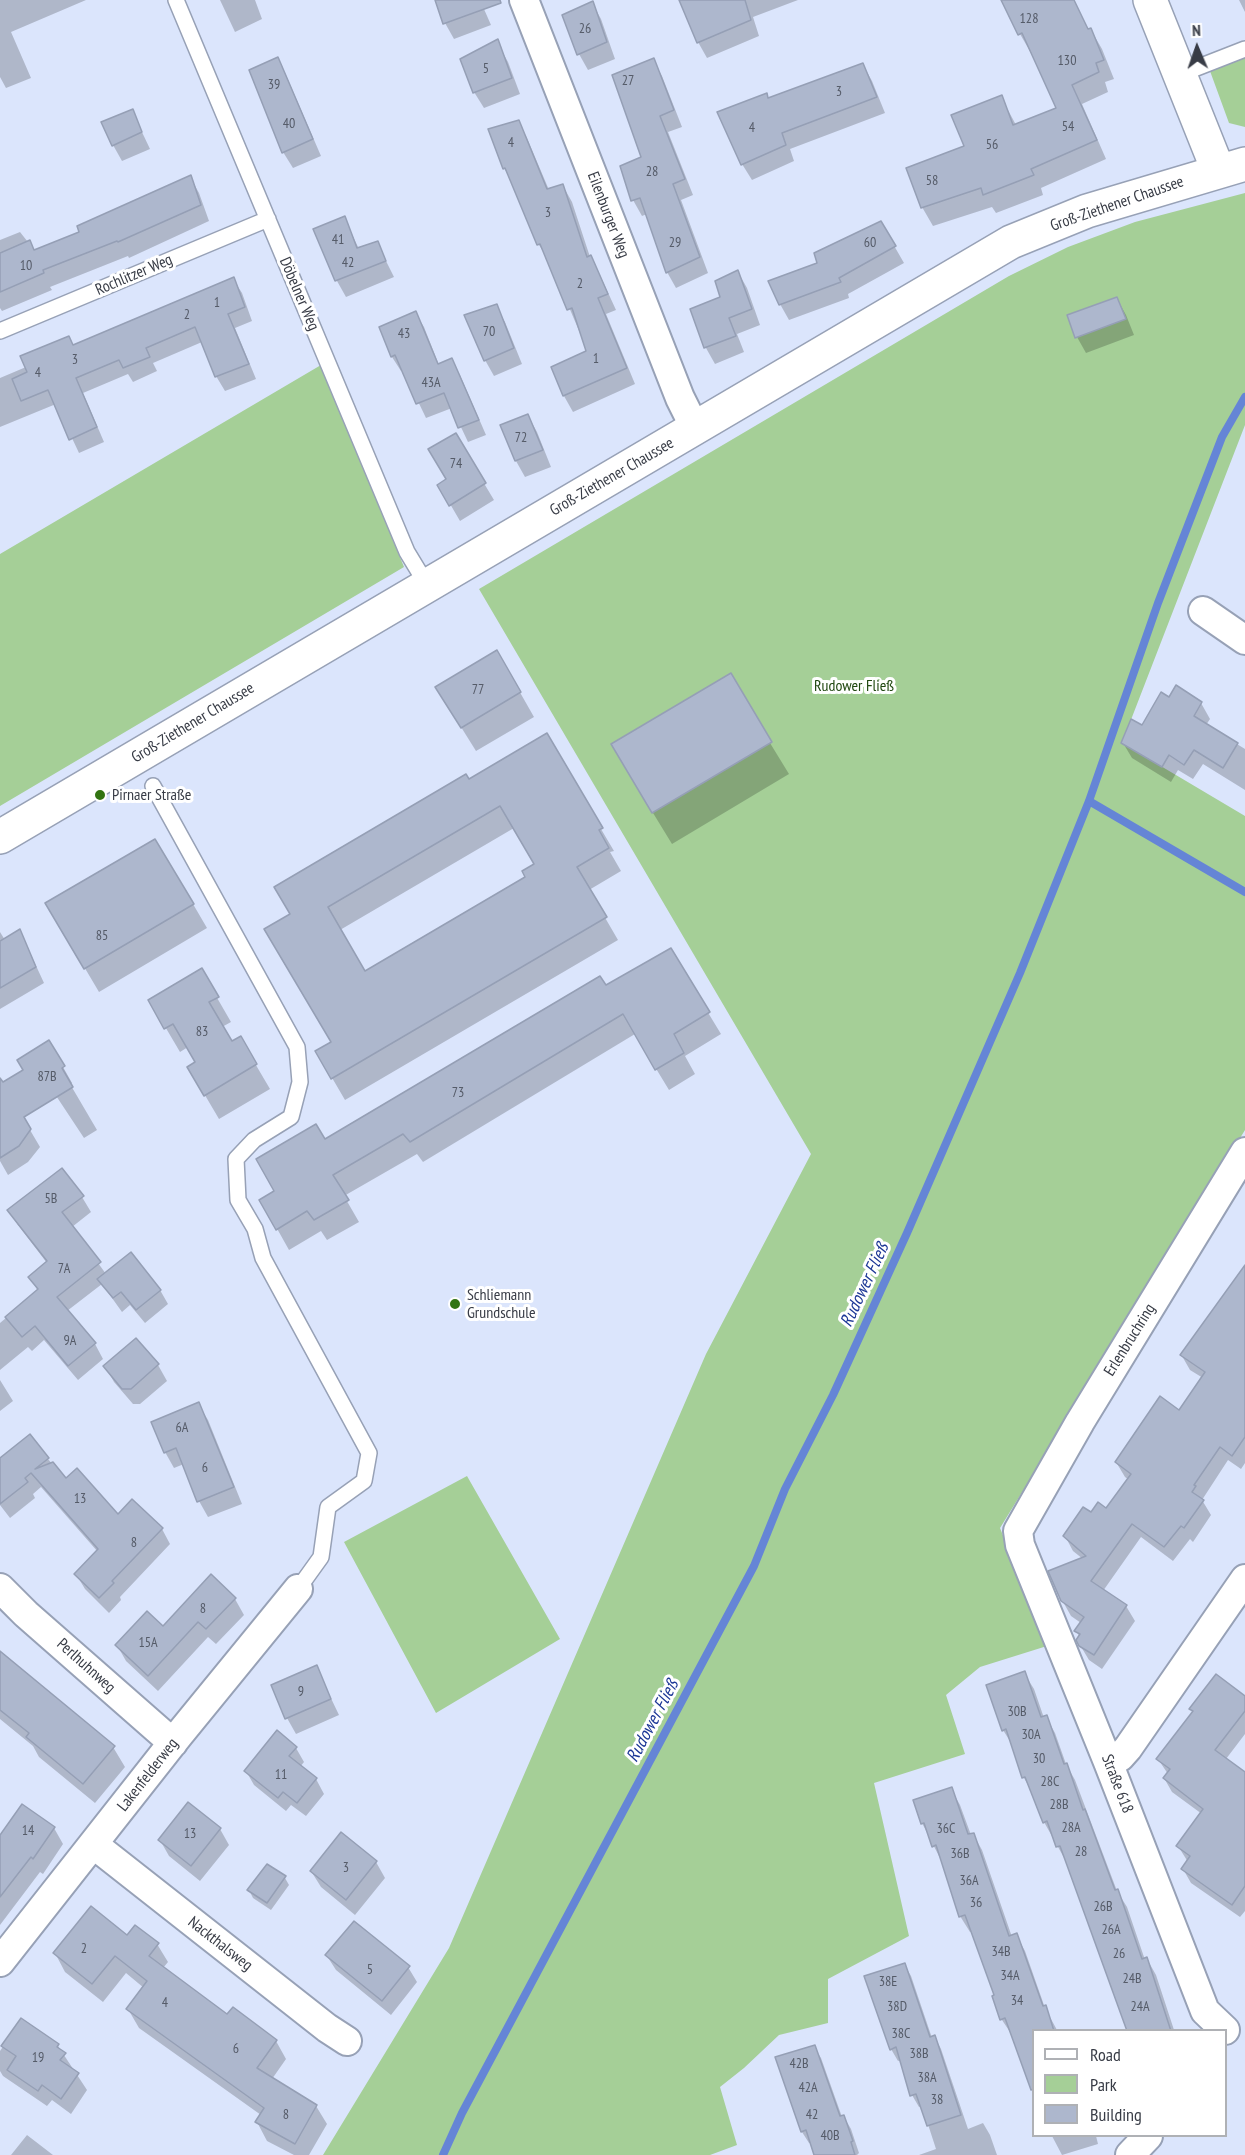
<!DOCTYPE html>
<html>
<head>
<meta charset="utf-8">
<style>
	body { margin:0 }
	#map { position:relative; width:1245px; height:2155px; overflow:hidden; background:#dbe5fc; font-family:"PT Sans Narrow",sans-serif }
	canvas { display:block }
	.legend { position:absolute; left:1032px; top:2029px; width:195px; height:108px; box-sizing:border-box; background:#fff; border:2px solid #afb1b5; margin:0; padding:8px 10px; list-style:none; font-size:18px; color:#383c46 }
	.legend li { display:flex; align-items:center; gap:12px; height:30px }
	.legend b { width:30px; border:2px solid #afb1b5 }
	.north { position:absolute; left:1167px; top:18px; width:60px; height:60px; -webkit-text-stroke:4px #fff; paint-order:stroke; rotate:358deg; font-size:16px; font-weight:700; line-height:24px; text-align:center; color:#383c46 }
	.north::after { content:''; display:block; margin:auto; width:21px; height:27px; background:#383c46; clip-path:polygon(50% 0,100% 100%,50% 72%,0 100%) }
</style>
</head>
<body>
<div id="map">
<canvas width="1245" height="2155"></canvas>
<ul class="legend">
<li><b style="height:8px;background:#fff"></b>Road</li>
<li><b style="height:16px;background:#a5cf97"></b>Park</li>
<li><b style="height:16px;background:#adb7cd"></b>Building</li>
</ul>
<div class="north">N</div>
</div>
<script>
const ctx = document.querySelector('canvas').getContext('2d');
ctx.lineJoin = 'round';
function fillPath(path, color) { ctx.fillStyle = color; ctx.fill(path, 'evenodd'); }
function trace(path, color, width, dash) { ctx.strokeStyle = color; ctx.lineWidth = width; ctx.lineCap = dash ? 'butt' : 'round'; ctx.setLineDash(dash || []); ctx.stroke(path); }
function drawText(font, color, halo, rows, align = 'center') {
  ctx.font = font + ' "PT Sans Narrow",sans-serif'; ctx.lineWidth = 6; ctx.setLineDash([]); ctx.textBaseline = 'middle'; ctx.strokeStyle = halo; ctx.fillStyle = color; for (const [text, x, y, turn = 0] of rows) {
    ctx.save(); ctx.translate(x, y); ctx.rotate((+turn || 0) * Math.PI / 180); ctx.textAlign = isNaN(turn) ? turn : align; if (halo) ctx.strokeText(text, 0, 0); ctx.fillText(text, 0, 0); ctx.restore();
  }
}
const green = new Path2D(`
	M1245 57V127L1229 123 1210 71Z
	M1245 193V425L1122 743 1245 816V1130L1000 1528 1047 1646 980 1667 946 1695 965 1754 874 1783 909 1936 828 1979V2023L779 2035 744 2068 720 2087 737 2145 710 2155H323L449 1948 706 1354 811 1154 479 589 1009 276 1068 247 1135 222Z
	M321 365 404 567 0 806V554Z
	M467 1476 560 1639 436 1713 344 1542Z`);
const shadow = new Path2D(`
	M0 0H86L11 32 31 78 6 88 0 77Z
	M220 0H255L262 19 235 32Z
	M436 0H480L491 25 454 39 445 23Z
	M680 0H798L753 17 759 36 707 58 698 42Z
	M1002 0H1073L1089 30H1091L1102 49 1114 79 1105 82 1108 92 1082 104 1106 159 1041 188 1043 195 996 213 992 207 933 226 922 207 1001 97 1016 125 1058 109 1033 52 1031 53 1020 34Z
	M1239 0H1245V12Z
	M592 3 601 19 615 59 588 70 579 54 564 16Z
	M499 46 508 62 520 94 484 108 474 92Z
	M277 59 286 75 321 156 293 168 283 152Z
	M653 60 662 76 682 127 668 132 693 195 681 200 708 273 676 288 667 272 647 214 642 216 633 200 643 158Z
	M863 65 872 81 885 113 790 149 794 161 752 180 742 164Z
	M132 111 150 149 122 161 113 145Z
	M518 121 527 138 549 190 563 186 572 202 590 257 599 273 616 310 606 314 635 384 573 412 564 396 553 367 588 352 549 260 539 245 514 184 504 168Z
	M190 177 199 193 209 221 129 258 128 256 50 287 52 290 2 311 0 308V240L20 232 35 251 81 232Z
	M344 218 359 249 377 243 394 277 346 297 337 281 315 230Z
	M881 223 904 263 848 294 849 298 789 320 780 304 819 264Z
	M738 272 747 288 760 325 737 334 744 352 715 364 706 348 692 310 722 298Z
	M233 279 242 293 252 321 235 328 256 379 225 391 216 376 202 342 153 363 157 371 133 382 128 374 83 393 104 442 79 453 56 404 0 427V378L26 367 69 338 74 346Z
	M1117 299 1126 315 1134 335 1086 353 1077 337Z
	M496 306 505 322 522 364 494 376 485 360Z
	M415 313 424 327 439 365 452 360 460 375 486 435 468 442 452 408 426 418 403 370 401 371 392 357 381 328Z
	M528 416 537 432 551 467 525 477 516 461Z
	M455 435 494 500 460 521 439 485 448 480Z
	M497 652 534 717 476 751 451 711Z
	M1170 699 1201 703 1210 719 1206 725 1245 749V790L1203 764 1193 779 1178 770 1171 782 1132 758 1123 743 1142 727Z
	M546 736 614 851 610 852 621 871 589 890 618 940 345 1100 317 1052 333 1043 292 915 469 782ZM514 828 535 865 527 878 365 973 340 930Z
	M770 743 789 774 672 844 631 777Z
	M47 904H193L207 928 99 992Z
	M20 931 44 983 0 1009V932L5 940Z
	M670 950 721 1034 685 1056 695 1074 669 1090 635 1034 423 1162 417 1154 344 1196 359 1222 327 1240 321 1231 289 1250 261 1200 276 1192 325 1141Z
	M201 970 231 1022 222 1027 231 1043 240 1038 270 1089 219 1119 189 1068 197 1063 188 1047 180 1052 150 1001Z
	M49 1042 72 1083 70 1084 97 1130 84 1138 39 1070Z
	M20 1113 40 1147 28 1162 8 1175 0 1161V1127Z
	M82 1197 91 1212 72 1227 106 1274 160 1290 168 1304 145 1323 130 1305 122 1312 102 1284 67 1311 95 1344 103 1359 78 1380 44 1340 32 1351 28 1347 0 1370V1323L38 1291 30 1277 47 1263 18 1225 9 1210Z
	M1245 1279V1463L1241 1469 1228 1460 1202 1500 1211 1515 1193 1542 1190 1539 1173 1561 1141 1537 1103 1591 1126 1606 1135 1621 1102 1669 1089 1660 1080 1645V1637L1076 1631 1081 1623 1071 1616 1062 1600 1083 1559 1073 1551 1065 1536 1091 1514 1107 1510 1129 1480 1125 1477 1116 1462 1180 1412 1203 1378 1190 1370 1182 1356Z
	M136 1340 158 1365 167 1381 140 1404H133L114 1382 105 1366Z
	M0 1380 13 1401 0 1411Z
	M198 1404 208 1420 242 1504 208 1517 199 1501 184 1464 174 1468 165 1452Z
	M48 1459 66 1481 118 1516 162 1529 170 1544 120 1597 121 1600 109 1613 85 1589 76 1574 98 1552 41 1487 33 1494 35 1498 10 1518 0 1505V1460Z
	M235 1599 244 1615 216 1644 208 1637 158 1691 126 1661 117 1645Z
	M0 1653 113 1747 125 1767 95 1803 39 1757 33 1746 0 1719Z
	M316 1667 339 1715 296 1734 287 1718Z
	M1024 1673 1034 1689 1044 1718 1046 1717 1055 1733 1066 1764 1075 1780 1117 1891 1127 1907 1145 1960 1147 1959 1156 1975 1174 2030H1130L1067 1863 1044 1822 1033 1794 1024 1778 1013 1746 1003 1730Z
	M1245 1698V1734L1226 1759 1245 1777V1911L1240 1917 1191 1883 1183 1869 1188 1862 1178 1846 1202 1814 1172 1792 1164 1778 1168 1774 1158 1759 1194 1713 1191 1709Z
	M296 1748 304 1762 300 1767 316 1779 324 1794 306 1816 291 1805 286 1811 254 1785 246 1771Z
	M951 1789 960 1805 971 1835 973 1834 982 1850 1012 1937 1016 1935 1025 1951 1045 2008 1057 2030H1034V2094L1012 2035 1002 2020 994 1997 996 1996 973 1931 970 1932 960 1916 942 1862 922 1823Z
	M22 1806 54 1828 63 1844 43 1874 40 1872 0 1925V1837Z
	M220 1829 229 1845 200 1881 169 1856 160 1840Z
	M376 1862 385 1878 355 1915 321 1887 311 1871Z
	M285 1878 289 1885 271 1910 253 1898 249 1890Z
	M127 1937 157 1944 168 1962 163 1968 228 2016 276 2041 286 2059 272 2079 316 2106 327 2124 309 2155H294L267 2141 257 2122 261 2115 139 2028 128 2009 144 1988 126 1973 103 2002 65 1972 55 1953Z
	M327 1956 408 1967 417 1982 391 2015 336 1970Z
	M904 1964 911 1976 932 2038 935 2037 941 2049 968 2129 983 2123 990 2135 997 2155H919L936 2149 922 2106 919 2107 912 2095 901 2060 898 2061 891 2049Z
	M21 2020 58 2046 87 2090 71 2114 52 2100 47 2106 3 2076 0 2071V2051Z
	M814 2047 821 2058 842 2117H844L851 2129 859 2153 857 2155H815L811 2143H809L802 2132 777 2058Z
	M27 2135 53 2155H11Z
	M1052 2136H1096L1098 2144 1062 2155Z`);
const stream = new Path2D(`
	M1089 801 1245 892
	M443 2155 462 2113 754 1566 785 1489 833 1395 907 1233 1020 973 1089 801 1158 603 1222 437 1245 397`);
const building = new Path2D(`
	M435 0H500L501 3 443 24Z
	M679 0H745L751 20 697 43Z
	M1001 0H1074L1088 29 1091 28 1104 60 1096 63 1099 72 1072 85 1097 140 1031 169 1034 175 983 195 981 188 921 208 906 168 964 146 951 115 1002 95 1013 125 1056 108 1022 33 1018 35Z
	M593 1 607 42 577 55 562 15Z
	M498 39 512 78 473 93 460 59Z
	M278 57 313 139 282 153 249 70Z
	M654 58 674 110 660 116 685 179 673 184 700 257 666 273 640 198 631 201 620 166 641 157 612 75Z
	M863 63 877 97 782 133 786 145 741 165 717 112 767 93 768 98Z
	M133 109 142 132 112 146 101 122Z
	M519 120 547 189 563 184 587 257 591 255 608 294 598 298 627 368 563 396 551 367 586 351 572 308 567 310 540 244 537 245 505 168 503 169 488 129Z
	M191 175 201 205 118 242 117 241 43 270 44 273 0 292V253L30 240 34 250 79 232 77 226Z
	M345 216 357 248 378 241 386 261 335 281 313 229Z
	M881 221 896 246 839 278 841 282 779 305 768 281 817 263 814 253Z
	M738 270 752 309 729 318 736 336 704 348 690 309 720 297 715 281Z
	M234 277 245 307 228 314 249 364 215 377 195 327 146 348 150 357 123 368 119 360 76 378 97 427 69 440 48 390 21 401 12 379 27 372 20 356 69 336 73 345Z
	M1117 297 1126 319 1075 338 1067 315Z
	M497 304 514 348 484 361 464 315Z
	M416 311 438 364 452 358 479 420 458 428 444 393 416 404 395 355 391 357 379 327Z
	M528 414 543 450 515 461 500 425Z
	M456 433 486 483 449 506 437 485 446 479 428 449Z
	M497 650 521 692 461 728 435 687Z
	M731 673 772 742 652 813 611 744Z
	M1176 685 1202 702 1194 716 1238 743 1223 768 1194 750 1184 765 1169 755 1162 767 1121 743 1131 719 1142 725 1161 692 1169 697Z
	M547 733 603 828 599 830 609 848 577 867 607 917 331 1079 315 1051 331 1042 264 929 290 914 274 887 466 774 469 779ZM500 806 534 864 522 871 525 877 365 971 328 907Z
	M155 839 194 904 84 969 45 903Z
	M20 929 36 967 0 988V941Z
	M671 948 710 1012 674 1034 684 1053 655 1070 623 1014 410 1142 403 1134 333 1175 349 1200 314 1220 307 1211 276 1230 259 1200 274 1191 256 1159 316 1124 325 1139 600 976 606 985Z
	M202 968 219 997 209 1002 232 1041 241 1036 257 1064 204 1096 187 1067 195 1062 173 1024 164 1029 148 1000Z
	M49 1040 65 1066 62 1068 73 1087 24 1117 31 1129 19 1146 0 1158V1078L3 1082 23 1070 17 1060Z
	M62 1168 84 1196 62 1212 101 1262 57 1297 96 1343 68 1366 35 1326 22 1337 5 1317 38 1289 28 1277 47 1261 7 1210Z
	M131 1252 161 1290 136 1310 121 1292 113 1298 97 1279Z
	M1245 1265V1437L1232 1456 1220 1447 1194 1485 1196 1486 1192 1492 1204 1500 1184 1528 1181 1526 1164 1547 1132 1524 1091 1581 1127 1605 1094 1655 1079 1646 1076 1640 1080 1634 1074 1631 1084 1617 1061 1601 1048 1571 1086 1556 1063 1536 1083 1507 1091 1512 1098 1502 1106 1508 1131 1474 1115 1462 1160 1396 1179 1410 1205 1372 1180 1355Z
	M136 1338 159 1364 131 1389H122L103 1366Z
	M199 1402 234 1487 197 1502 176 1448 164 1453 151 1422Z
	M30 1434 49 1458 35 1469 53 1462 66 1478 77 1468 118 1514 132 1499 163 1528 112 1581 114 1583 99 1598 74 1574 98 1549 31 1473 25 1478 28 1482 0 1504V1458Z
	M211 1574 236 1598 206 1629 198 1622 148 1676 115 1645 147 1611 163 1626Z
	M0 1651 115 1746 83 1784 26 1737 29 1733 0 1710Z
	M317 1665 331 1699 285 1719 271 1685Z
	M1025 1671 1041 1717 1047 1715 1064 1764 1067 1763 1083 1810 1085 1809 1115 1890 1118 1889 1142 1959 1147 1957 1171 2031H1127L1060 1846 1056 1847 1047 1821 1043 1823 1025 1777 1022 1778 1006 1729 1002 1731 986 1685Z
	M1216 1674 1245 1696V1711L1215 1750 1245 1772V1886L1232 1905 1181 1869 1190 1856 1176 1846 1203 1809 1163 1778 1170 1769 1156 1759 1193 1711 1189 1709Z
	M277 1730 297 1747 289 1756 317 1778 297 1803 283 1792 278 1798 244 1771Z
	M952 1787 968 1834 974 1833 1009 1936 1017 1933 1043 2006 1046 2005 1054 2031H1034V2089L1031 2090 1005 2018 1000 2020 992 1996 994 1995 965 1915 959 1917 936 1845 932 1847 924 1823 921 1824 913 1800Z
	M188 1802 221 1828 191 1866 158 1840Z
	M22 1804 55 1827 33 1859 31 1857 0 1897V1835Z
	M341 1832 377 1861 346 1900 310 1871Z
	M267 1864 286 1876 267 1903 247 1890Z
	M91 1906 127 1935 135 1925 159 1943 149 1956 227 2014 233 2007 277 2040 257 2068 317 2105 295 2144 255 2122 264 2108 126 2009 147 1981 115 1956 92 1984 53 1953Z
	M354 1921 410 1966 382 2001 325 1955Z
	M905 1963 930 2037 935 2035 961 2115 927 2126 916 2094 910 2096 896 2047 890 2050 864 1976Z
	M21 2018 59 2044 57 2047 66 2053 60 2060 79 2073 61 2099 42 2085 38 2091 7 2070 16 2056 1 2046Z
	M815 2045 840 2116 844 2115 853 2141 851 2142 855 2155H814L806 2130 801 2132 775 2057Z`);
const service = new Path2D(`
	M176 0 407 552 427 585
	M1181 74 1245 49
	M0 331 268 219
	M153 786 297 1047 300 1082 291 1117 254 1140 236 1159 238 1200 255 1229 263 1258 369 1453 364 1481 328 1507 321 1557 298 1589`);
const minor = new Path2D(`
	M524 0 680 398 695 428
	M1203 611 1245 640
	M0 1588 26 1614 173 1743
	M1108 1762 1120 1757 1128 1748 1245 1579
	M93 1844 327 2028 347 2041
	M0 1962 178 1736 298 1589
	M1225 2030 1205 2011 1108 1762 1020 1545 1018 1531 1080 1422 1245 1152
	M1130 2155 1148 2136`);
const tertiary = new Path2D(`
	M1150 0 1218 170
	M0 837 1011 242 1087 211 1245 164`);
const markers = [
	[100,795,6,"#327412"],
	[455,1304,6,"#327412"]
];
const numberNames = [
	["128",1029,19],
	["26",585,29],
	["130",1067,61],
	["5",486,69],
	["27",628,81],
	["39",274,85],
	["3",839,92],
	["40",289,124],
	["54",1068,127],
	["4",752,128],
	["4",511,143],
	["56",992,145],
	["28",652,172],
	["58",932,181],
	["3",548,213],
	["41",338,240],
	["29",675,243],
	["60",870,243],
	["42",348,263],
	["10",26,266],
	["2",580,284],
	["1",217,303],
	["2",187,315],
	["70",489,332],
	["43",404,334],
	["1",596,359],
	["3",75,360],
	["4",38,373],
	["43A",431,383],
	["72",521,438],
	["74",456,464],
	["77",478,690],
	["85",102,936],
	["83",202,1032],
	["87B",47,1077],
	["73",458,1093],
	["5B",51,1199],
	["7A",64,1269],
	["9A",70,1341],
	["6A",182,1428],
	["6",205,1468],
	["13",80,1499],
	["8",134,1543],
	["8",203,1609],
	["15A",148,1643],
	["9",301,1692],
	["30B",1017,1712],
	["30A",1031,1735],
	["30",1039,1759],
	["11",281,1775],
	["28C",1050,1782],
	["28B",1059,1805],
	["28A",1071,1828],
	["36C",946,1829],
	["14",28,1831],
	["13",190,1834],
	["28",1081,1852],
	["36B",960,1854],
	["3",346,1868],
	["36A",969,1881],
	["36",976,1903],
	["26B",1103,1907],
	["26A",1111,1930],
	["2",84,1949],
	["34B",1001,1952],
	["26",1119,1954],
	["5",370,1970],
	["34A",1010,1976],
	["24B",1132,1979],
	["38E",888,1982],
	["34",1017,2001],
	["4",165,2003],
	["38D",897,2007],
	["24A",1140,2007],
	["38C",901,2034],
	["6",236,2049],
	["38B",919,2054],
	["19",38,2058],
	["42B",799,2064],
	["38A",927,2078],
	["42A",808,2088],
	["38",937,2100],
	["8",286,2115],
	["42",812,2115],
	["40B",830,2136]
];
const streetNames = [
	["Groß-Ziethener Chaussee",1117,204,-19],
	["Eilenburger Weg",608,215,69],
	["Rochlitzer Weg",134,275,-23],
	["Döbelner Weg",299,294,67],
	["Groß-Ziethener Chaussee",612,477,-30],
	["Groß-Ziethener Chaussee",193,723,-31],
	["Erlenbruchring",1130,1340,-58],
	["Perlhuhnweg",86,1666,42],
	["Lakenfelderweg",148,1775,-52],
	["Straße 618",1117,1784,69],
	["Nackthalsweg",220,1944,38]
];
const parkNames = [
	["Rudower Fließ",854,686]
];
const poiNames = [
	["Pirnaer Straße",112,795],
	["Schliemann",467,1295],
	["Grundschule",467,1313]
];
const waterNames = [
	["Rudower Fließ",865,1285,-65],
	["Rudower Fließ",653,1721,-62]
];
fillPath(green, '#a5cf97');
fillPath(shadow, '#0003');
trace(stream, '#6585d6', 8);
fillPath(building, '#adb7cd');
trace(building, '#959fb5', 1.5);
trace(service, '#97a1b6', 18);
trace(minor, '#97a1b6', 32);
trace(tertiary, '#97a1b6', 36);
trace(service, '#fff', 15);
trace(minor, '#fff', 28);
trace(tertiary, '#fff', 33);
for (const [x, y, r, color] of markers) { const dot = new Path2D(); dot.arc(x, y, r, 0, 2 * Math.PI); ctx.fillStyle = color; ctx.fill(dot); trace(dot, '#fff', 2); }
drawText('14px', '#555b68', null, numberNames);
drawText('16px', '#383c46', '#fff', streetNames);
drawText('16px', '#214811', '#fff', parkNames);
drawText('16px', '#383c46', '#fff', poiNames, 'left');
drawText('italic 18px', '#1c3796', '#fff', waterNames);
</script>
</body>
</html>
